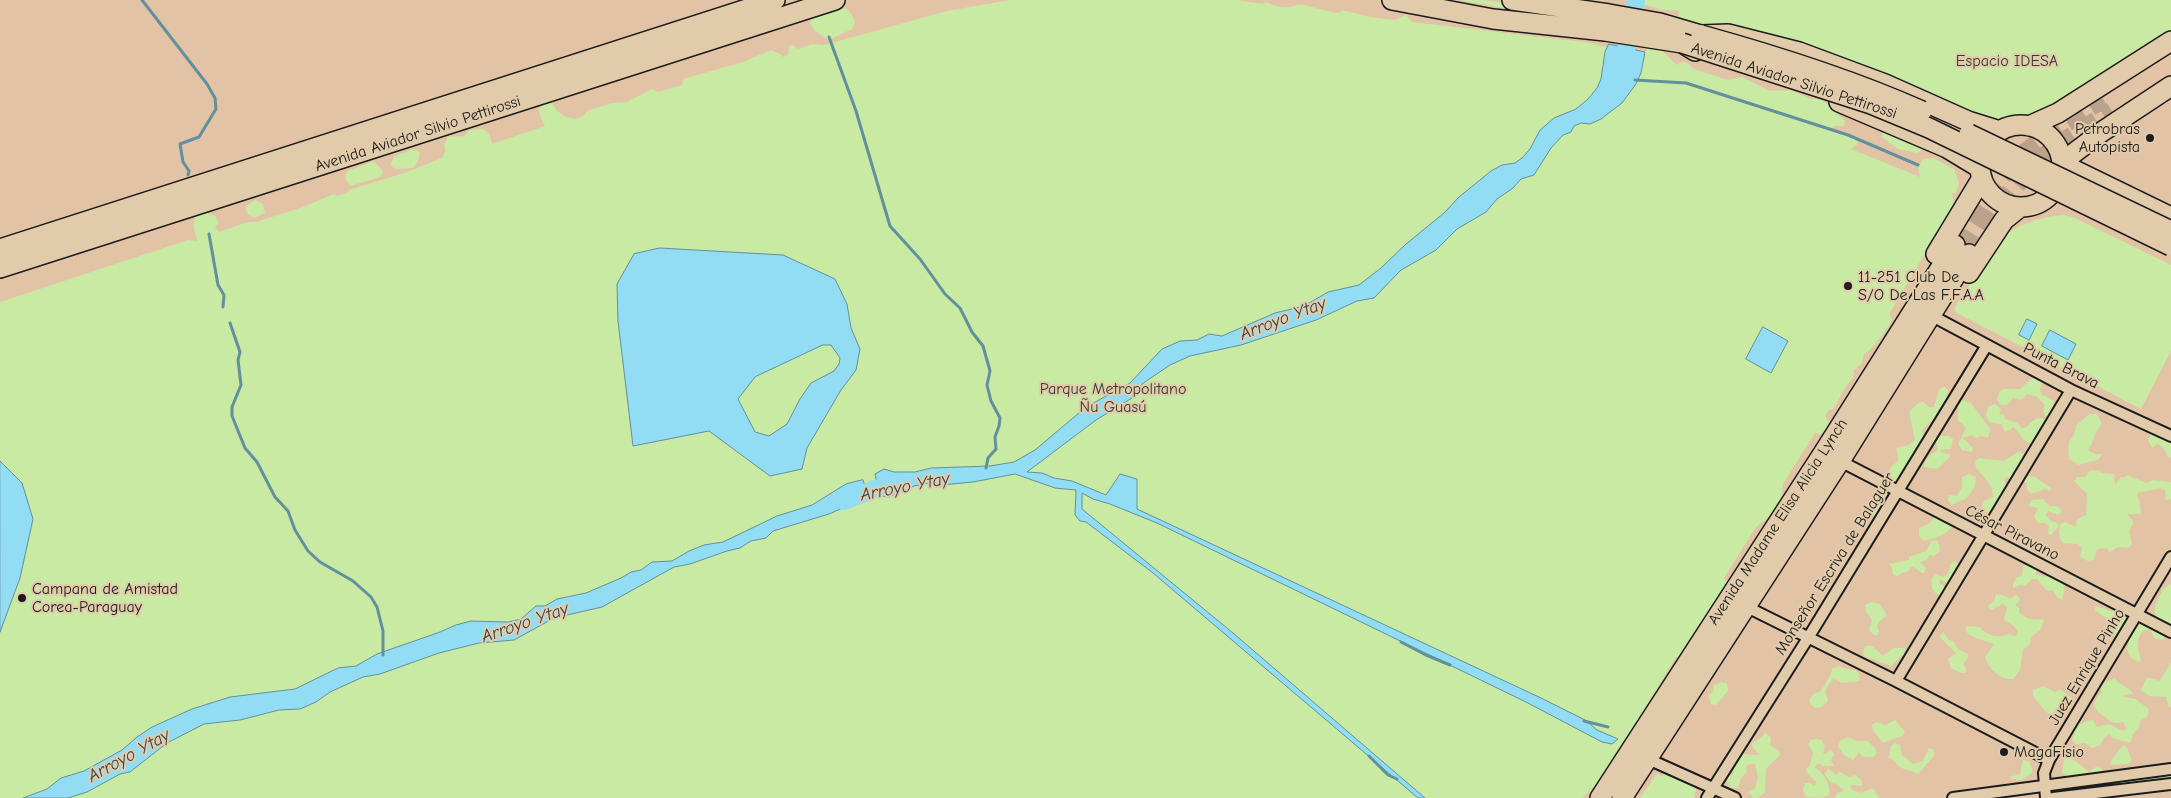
<!DOCTYPE html>
<html>
<head>
<meta charset="utf-8">
<style>
	body { margin:0 }
	canvas { display:block; background:#e3c3a6 }
</style>
</head>
<body>
<canvas width="2171" height="798"></canvas>
<script>
const ctx = document.querySelector('canvas').getContext('2d');
ctx.lineJoin = 'round';
function fillPath(path, color) { ctx.fillStyle = color; ctx.fill(path, 'evenodd'); }
function trace(path, color, width, dash) { ctx.strokeStyle = color; ctx.lineWidth = width; ctx.lineCap = dash ? 'butt' : 'round'; ctx.setLineDash(dash || []); ctx.stroke(path); }
function drawText(font, color, halo, rows, align = 'center') {
  ctx.font = font + ' "Comic Neue",sans-serif'; ctx.lineWidth = 4; ctx.setLineDash([]); ctx.textBaseline = 'middle'; ctx.strokeStyle = halo; ctx.fillStyle = color; for (const [text, x, y, turn = 0] of rows) {
    ctx.save(); ctx.translate(x, y); ctx.rotate((+turn || 0) * Math.PI / 180); ctx.textAlign = isNaN(turn) ? turn : align; if (halo) ctx.strokeText(text, 0, 0); ctx.fillText(text, 0, 0); ctx.restore();
  }
}
const green = new Path2D(`
	M1010 0H1237L1263 4 1266 2C1276 7 1289 10 1298 4 1313 6 1325 12 1339 13L1342 10 1370 17 1394 20 1406 15 1412 22 1592 43 1639 57 1648 49 1657 46 1677 65 1681 62H1686L1694 69 1728 80 1742 77 1770 91 1790 90 1808 98 1823 100 1845 121 1844 126H1834L1830 129C1839 135 1849 131 1858 139L1857 144 1851 149 1920 177 1918 168 1923 159 1933 158 1954 169 1959 183 1956 193H1952L1954 205 1889 314 1892 319C1890 327 1870 352 1864 354L1862 363 1854 370 1853 378C1842 388 1841 399 1833 409L1829 410 1825 416 1828 420 1829 429 1824 434 1815 433 1783 484 1781 502 1777 510 1756 527 1724 578 1731 588 1717 611 1707 614 1706 619 1682 658 1676 657 1612 764 1600 781 1582 798H0V302L188 240 198 241C194 231 191 223 198 213L205 212 215 216 219 223 215 227 219 232 248 222H256L303 207 334 194 337 196 348 192 349 190 407 172 442 158 446 150 444 145 448 137 464 136 469 130 482 129 489 133 492 144 545 126C540 115 535 111 544 101L552 102 557 111 566 117 576 119 583 116 587 111 612 103 627 102 652 89 658 92 682 85 683 79 743 62 771 50 782 55V57L788 55 789 46 793 45 798 49 812 44 824 45 947 11Z
	M1459 0H1484L1586 15 1585 22Z
	M1636 0H2171V36L2035 118 1993 123 1715 27 1634 13 1635 8 1678 16 1679 11C1672 9 1665 11 1659 9 1651 6 1644 4 1636 3Z
	M838 8 847 9 852 15 855 22 852 29 829 40 815 31 810 23 813 13Z
	M1884 125 1926 147 1918 153 1898 149 1882 137Z
	M414 149 420 152 418 161 413 168 396 169 390 165 395 156Z
	M374 161 383 171 380 177 350 186 345 178 347 171Z
	M255 200 263 204 265 213 254 218 248 214 245 207Z
	M2063 215 2073 217 2171 265V351L2141 409 1957 313 1954 309 1998 237C2006 235 2009 232 2016 228 2029 221 2048 216 2063 215Z
	M2039 378 2042 382 2040 389 2041 394 2054 401 2055 406 2059 410 2050 419 2044 414 2043 409 2045 405 2036 396 2027 394 2022 400 2013 398 2007 405H2001L1997 400 1999 393 2003 389H2020L2031 379Z
	M1942 387H1945L1948 390C1947 397 1941 413 1938 419L1930 422 1922 431 1925 442 1912 456 1903 482 1890 484 1886 478 1891 467 1899 460 1896 448 1908 445 1915 440 1909 412 1918 403 1923 402 1929 407H1934L1939 390Z
	M1962 400 1971 403 1990 429 1988 438 1981 436 1976 438 1972 435 1963 438 1973 448 1972 452 1962 450 1958 444 1966 428C1960 419 1955 425 1959 410L1955 403Z
	M1995 404 2001 409 1999 414 2004 415 2005 419 2017 423 2022 428 2027 427C2031 421 2041 414 2047 421L2034 446 2023 439 2014 427 2005 432 2001 424C1993 423 1989 424 1986 416L1988 407Z
	M2089 414H2097L2102 424C2093 433 2095 441 2088 450L2095 454H2102L2099 459 2079 465 2069 459 2068 446 2070 440 2074 435 2076 426Z
	M2151 435 2167 438 2171 444V458L2168 457C2166 451 2164 447 2157 444L2152 448 2148 440Z
	M1940 436H1949L1953 439 1951 449 1941 450V452L1950 455V457L1937 469 1924 467C1923 460 1932 453 1938 450L1936 442Z
	M2020 451 2026 459 2018 479 2006 477 2004 481 2009 490 1994 514C1987 514 1985 512 1982 506L1984 501 1993 497C1993 484 1984 477 1976 468L1975 462 1979 458C1984 459 1999 460 2003 461Z
	M2098 470 2102 473 2114 474 2115 485 2121 477H2125L2127 475 2146 483 2153 480 2171 482V499L2166 500 2165 490 2160 488 2154 490 2139 492 2137 496 2139 500 2141 514H2127L2134 522 2129 531 2132 545 2128 548 2118 547 2110 552 2107 548 2097 549 2094 559 2090 562 2080 557 2082 548 2078 544 2063 543C2058 536 2059 531 2060 524L2065 522 2076 527 2077 519 2086 515 2087 494 2074 481 2077 477H2085L2090 471Z
	M1969 474 1976 477 1975 487 1967 498 1952 505 1948 500 1949 495 1957 496 1962 487V477Z
	M2028 476 2035 477 2052 489 2050 491 2045 489 2031 494 2027 490V484L2024 480Z
	M1882 491 1888 493 1891 500 1879 516H1874L1869 513 1868 505 1873 502Z
	M2043 499 2050 506H2058L2061 510 2062 512 2058 515 2048 511 2046 515 2051 521 2056 522 2059 526 2051 535 2048 533 2049 526 2045 523H2038L2034 517 2038 508 2028 506 2032 500Z
	M1936 515 1950 523 1952 527C1946 536 1933 538 1924 541L1919 536V528L1930 523Z
	M1936 540 1939 544 1940 551 1934 556 1929 555 1927 560 1920 562 1926 568 1924 573H1922L1912 566 1907 572 1902 573 1898 576 1893 575 1892 568 1889 564 1909 560V557L1926 551 1931 541Z
	M1954 561 1960 565 1955 566 1957 571 1950 584 1940 580 1939 583 1947 589 1943 597C1933 594 1930 587 1932 578L1936 574 1943 577 1949 573 1950 565Z
	M2030 563 2036 567V574L2045 577 2049 573 2064 581 2063 586 2065 591 2062 599 2058 598 2052 590 2047 591 2037 579H2032L2025 586 2020 585 2013 588V584L2017 577 2022 576 2023 566Z
	M2171 584V624L2157 618C2150 606 2160 599 2163 589Z
	M1996 594 2003 595 2010 599 2016 595 2018 596 2020 600 2015 605 2019 607V612C2029 621 2032 619 2044 620L2041 629 2031 637 2030 644 2023 650 2020 670 2013 679C2000 680 1989 669 1985 657L1994 644C1985 640 1966 638 1965 628L1967 626 1980 627C1985 635 2000 639 2009 634L2016 637 2018 632 2014 626 2004 620 2007 607 2003 604 1991 610 1988 606 1994 601Z
	M1872 602 1880 604 1887 615 1878 623 1877 627 1879 632 1877 635H1874L1869 630 1872 620 1866 611 1865 605Z
	M2096 606 2111 611 2115 608 2129 617V622L2120 631 2118 637 2115 638 2113 633 2115 625 2095 610Z
	M2142 622 2164 632V640L2155 639 2150 630H2144C2134 640 2139 650 2141 662 2132 661 2129 656 2127 648L2132 633Z
	M1943 632 1949 640 1954 642 1959 650 1968 654V658L1963 664 1966 668V673H1961L1951 668 1948 659 1956 653 1941 638 1940 636Z
	M1865 646H1872L1883 656 1894 648H1905V652L1891 666 1864 656 1863 651Z
	M2171 662V707H2169L2166 697 2150 696 2141 690 2147 677 2160 681Z
	M1839 666 1846 669 1856 670 1860 676 1859 681 1842 683 1833 678 1825 691 1828 701 1822 707 1815 708 1810 703C1809 694 1815 694 1821 691L1831 674 1832 669Z
	M2115 678 2118 682 2133 692 2132 694 2124 695V697L2136 699C2140 704 2146 705 2149 710L2147 717 2140 721 2139 728 2133 734 2130 743 2113 738 2109 734 2105 737 2100 745 2092 748 2085 743 2076 744 2072 740 2075 733 2074 725 2078 722 2082 724 2086 721 2093 720 2097 727 2109 724 2123 731 2127 729 2123 722C2113 724 2112 722 2105 717 2093 708 2090 705 2102 692L2098 685Z
	M1722 682 1727 684 1728 691 1716 705 1711 704 1708 695 1713 692 1714 685Z
	M2043 686 2055 692 2060 689 2074 700 2062 718C2048 719 2042 706 2033 696V690Z
	M1895 720 1905 732 1902 736 1883 743 1873 731 1872 725 1876 722 1885 725Z
	M1766 733 1771 738 1770 745 1779 751 1780 755 1766 769 1765 792 1758 798H1753L1748 791 1755 789 1758 777 1755 764H1750L1746 766 1747 772 1741 778 1738 788H1731L1726 779 1734 773 1733 766 1743 754 1757 755 1759 754 1753 748 1752 744Z
	M1848 737 1857 741H1867L1875 748 1877 753 1873 757H1864L1859 753 1853 760 1844 755 1838 746 1840 741Z
	M1816 739 1822 740 1825 746 1823 753 1825 754 1831 750 1834 754 1831 760 1834 766H1823L1819 763 1814 767C1822 771 1832 784 1829 795L1822 798 1806 797 1803 790 1805 783H1810L1814 786 1817 783 1808 774 1806 769 1810 765 1813 753 1808 744 1811 740Z
	M1895 743 1900 745 1902 755 1913 764 1923 761 1929 748 1934 750V756L1918 774C1912 770 1908 771 1902 768 1897 766 1895 760 1889 758L1891 746Z
	M2123 745 2127 747 2132 761 2128 764 2110 765 2112 759Z
	M2069 756 2089 772 2097 766 2101 768 2102 772 2075 779 2062 773 2064 758Z
	M2023 760 2030 762 2033 772 2022 780 2011 779 2010 777 2020 774Z
	M1828 768 1836 775 1840 772 1849 777 1856 775 1862 781V786L1852 785 1850 787 1852 790 1861 793 1873 788 1879 798H1835L1838 792 1840 793 1844 790 1836 784 1831 783 1825 774Z
	M1666 771 1697 785 1694 798H1640L1656 775 1658 774 1663 777V774Z
	M2171 773V778L2110 786 2062 788Z`);
const water = new Path2D(`
	M1609 44 1645 52 1641 73 1636 84 1622 103 1601 119 1590 124 1581 123 1574 126 1571 132 1563 135 1551 148 1534 175 1521 179 1513 188 1497 199 1486 212 1457 229 1436 250 1401 270 1374 298 1357 301 1316 320 1241 345 1190 356 1170 365 1142 384 1132 398 1096 420 1027 472 1042 473 1054 478 1072 481 1106 495 1120 474 1137 479V509L1541 698 1585 720 1597 730 1618 739 1612 744 1602 742 1526 702 1157 523 1110 504 1093 499 1082 493V509L1233 633 1425 798H1418L1153 573 1086 522 1080 521 1075 515 1076 490 1055 488 1015 474 973 482 941 485 929 483 914 486 889 497 880 496 875 474 884 469 894 472H915L931 468 990 466 1014 462 1035 450 1086 407 1130 383 1162 349 1180 341 1197 340 1209 334 1222 336 1275 313 1304 306 1328 292 1359 285 1381 268 1406 244 1444 213 1459 197 1491 171 1502 165 1515 163 1522 158 1530 149 1540 130 1554 118 1576 109 1588 99 1597 88 1601 79 1605 52Z
	M660 248 783 255 835 279 847 304 851 328 860 349 856 370 841 390 807 448 802 469 770 476 709 431 633 446 618 321 617 284 634 254ZM823 345H831L840 358 839 364 834 371 811 383 800 399 787 424 769 436 755 432 738 399 755 377Z
	M2027 319 2037 324 2029 340 2019 335Z
	M1763 327 1788 341 1771 373 1746 359Z
	M2050 330 2076 344 2068 360 2042 346Z
	M0 461 22 483 33 519 20 578 0 632Z
	M863 480 870 500 854 503 829 514 773 531 766 538 751 541 740 548 727 551 690 564 674 567 602 607 554 618 514 640 479 643 439 653 380 674 363 677 330 692 316 702 300 709 279 710 240 720 204 724 167 743 130 772 120 774 87 792 68 798H23L47 789 61 778 84 771 122 750 137 737 152 727 192 709 230 697 295 689 338 668 356 666 377 654 440 632 456 625 471 621 508 622 521 619 536 606H545L557 599 586 593 621 578 631 572 641 570 652 562 672 561 689 551 704 545 723 542 777 516 812 505 846 484Z`);
const stream = new Path2D(`
	M142 0 207 84 215 98 216 109 199 137 180 144 183 162 189 171 188 175
	M829 37 856 111 890 226 920 259 945 294 960 308 972 332 983 346 990 371 987 385 991 401 1000 418 999 426 995 437 996 449 988 458 986 468
	M1635 80 1686 83 1848 135 1918 165
	M209 234 218 285 224 295 223 307
	M230 323 240 352 238 360 241 385 232 407V416L245 448 257 462 275 497 288 511 295 530 308 551 320 562 353 581 371 597 377 607 383 631V655
	M1401 642 1426 655 1450 665
	M1584 721 1608 727
	M1369 756 1388 775 1397 779`);
const river = new Path2D(`
	M1621 70 1632 26 1636 0
	M844 501 875 489 901 484`);
const highwayTunnel = new Path2D(`
	M1955 245C1975 213 1995 179 2024 154 2048 133 2076 116 2103 99
	M1969 254C1989 222 2008 190 2036 164 2058 143 2086 128 2112 111`);
const street = new Path2D(`
	M1938 319 2071 390 2171 436
	M1840 461 2171 632
	M1745 606 1896 681 2049 760
	M1896 681 2071 390
	M1648 759 1735 798
	M1707 798 1808 638 1987 345
	M1953 798 2171 769
	M2046 798 2044 773 2049 760 2171 557
	M2053 798 2171 784`);
const highway = new Path2D(`
	M1392 0 1493 19 1605 31 1682 43 1695 51
	M1512 0 1609 14 1660 23 1701 35 1728 34 1799 52 1885 84 1968 121 2000 131
	M1839 102 1947 148 1980 168
	M1980 166a41 41 0 1 1 82 0a41 41 0 1 1-82 0Z
	M2029 126 2058 113 2171 41
	M2062 162 2103 131 2171 86
	M2062 164 2171 217
	M0 249 775 0
	M1936 254 1982 178
	M0 268 835 0
	M1969 273 2004 220 2019 208
	M1600 798 1824 452 1955 245
	M1622 798 1840 461 1969 254`);
const highwayBridge = new Path2D(`
	M1701 35C1777 56 1850 79 1922 111
	M1682 43 1871 104 1929 128 2171 246
	M1969 134 2171 231`);
const markers = [
	[2150,138,5,"#1c1c1c"],
	[1848,286,5,"#1c1c1c"],
	[22,598,5,"#1c1c1c"],
	[2004,752,5,"#1c1c1c"]
];
const parkNames = [
	["Espacio IDESA",2007,61],
	["Parque Metropolitano",1113,389],
	["Ñu Guasú",1113,407]
];
const streetNames = [
	["Avenida Aviador Silvio Pettirossi",1794,81,18],
	["Avenida Aviador Silvio Pettirossi",418,134,-18],
	["Punta Brava",2061,366,27],
	["Avenida Madame Elisa Alicia Lynch",1778,522,-57],
	["César Piravano",2012,533,27],
	["Monseñor Escriva de Balaguer",1835,564,-58],
	["Juez Enrique Pinho",2087,667,-59]
];
const poiNames = [
	["Petrobras",2140,129,"right"],
	["Autopista",2140,147,"right"],
	["11-251 Club De",1858,277],
	["S/O De Las F.F.A.A",1858,295],
	["Campana de Amistad",32,589],
	["Corea-Paraguay",32,607],
	["MagaFisio",2014,752]
];
const waterNames = [
	["Arroyo Ytay",1283,319,-21],
	["Arroyo Ytay",905,487,-11],
	["Arroyo Ytay",525,623,-19],
	["Arroyo Ytay",129,756,-29]
];
fillPath(green, '#c8eaa3');
fillPath(water, '#92ddf3');
trace(water, '#63909d', 1);
trace(stream, '#63909d', 3);
trace(river, '#92ddf3', 18);
trace(highwayTunnel, '#bba28a', 19, [19, 9]);
trace(street, '#1c1c1c', 14);
trace(highway, '#1c1c1c', 22);
trace(street, '#e1cbaa', 10);
trace(highway, '#e1cbaa', 19);
trace(highwayBridge, '#1c1c1c', 22, []);
trace(highwayBridge, '#e1cbaa', 19);
for (const [x, y, r, color] of markers) { const dot = new Path2D(); dot.arc(x, y, r, 0, 2 * Math.PI); ctx.fillStyle = color; ctx.fill(dot); trace(dot, '#e1cbaa', 2); }
drawText('16px', '#363b30', '#e1cbaa', parkNames);
drawText('16px', '#1c1c1c', '#e1cbaa', streetNames);
drawText('16px', '#1c1c1c', '#e1cbaa', poiNames, 'left');
drawText('italic 18px', '#344347', '#e1cbaa', waterNames);
</script>
</body>
</html>
